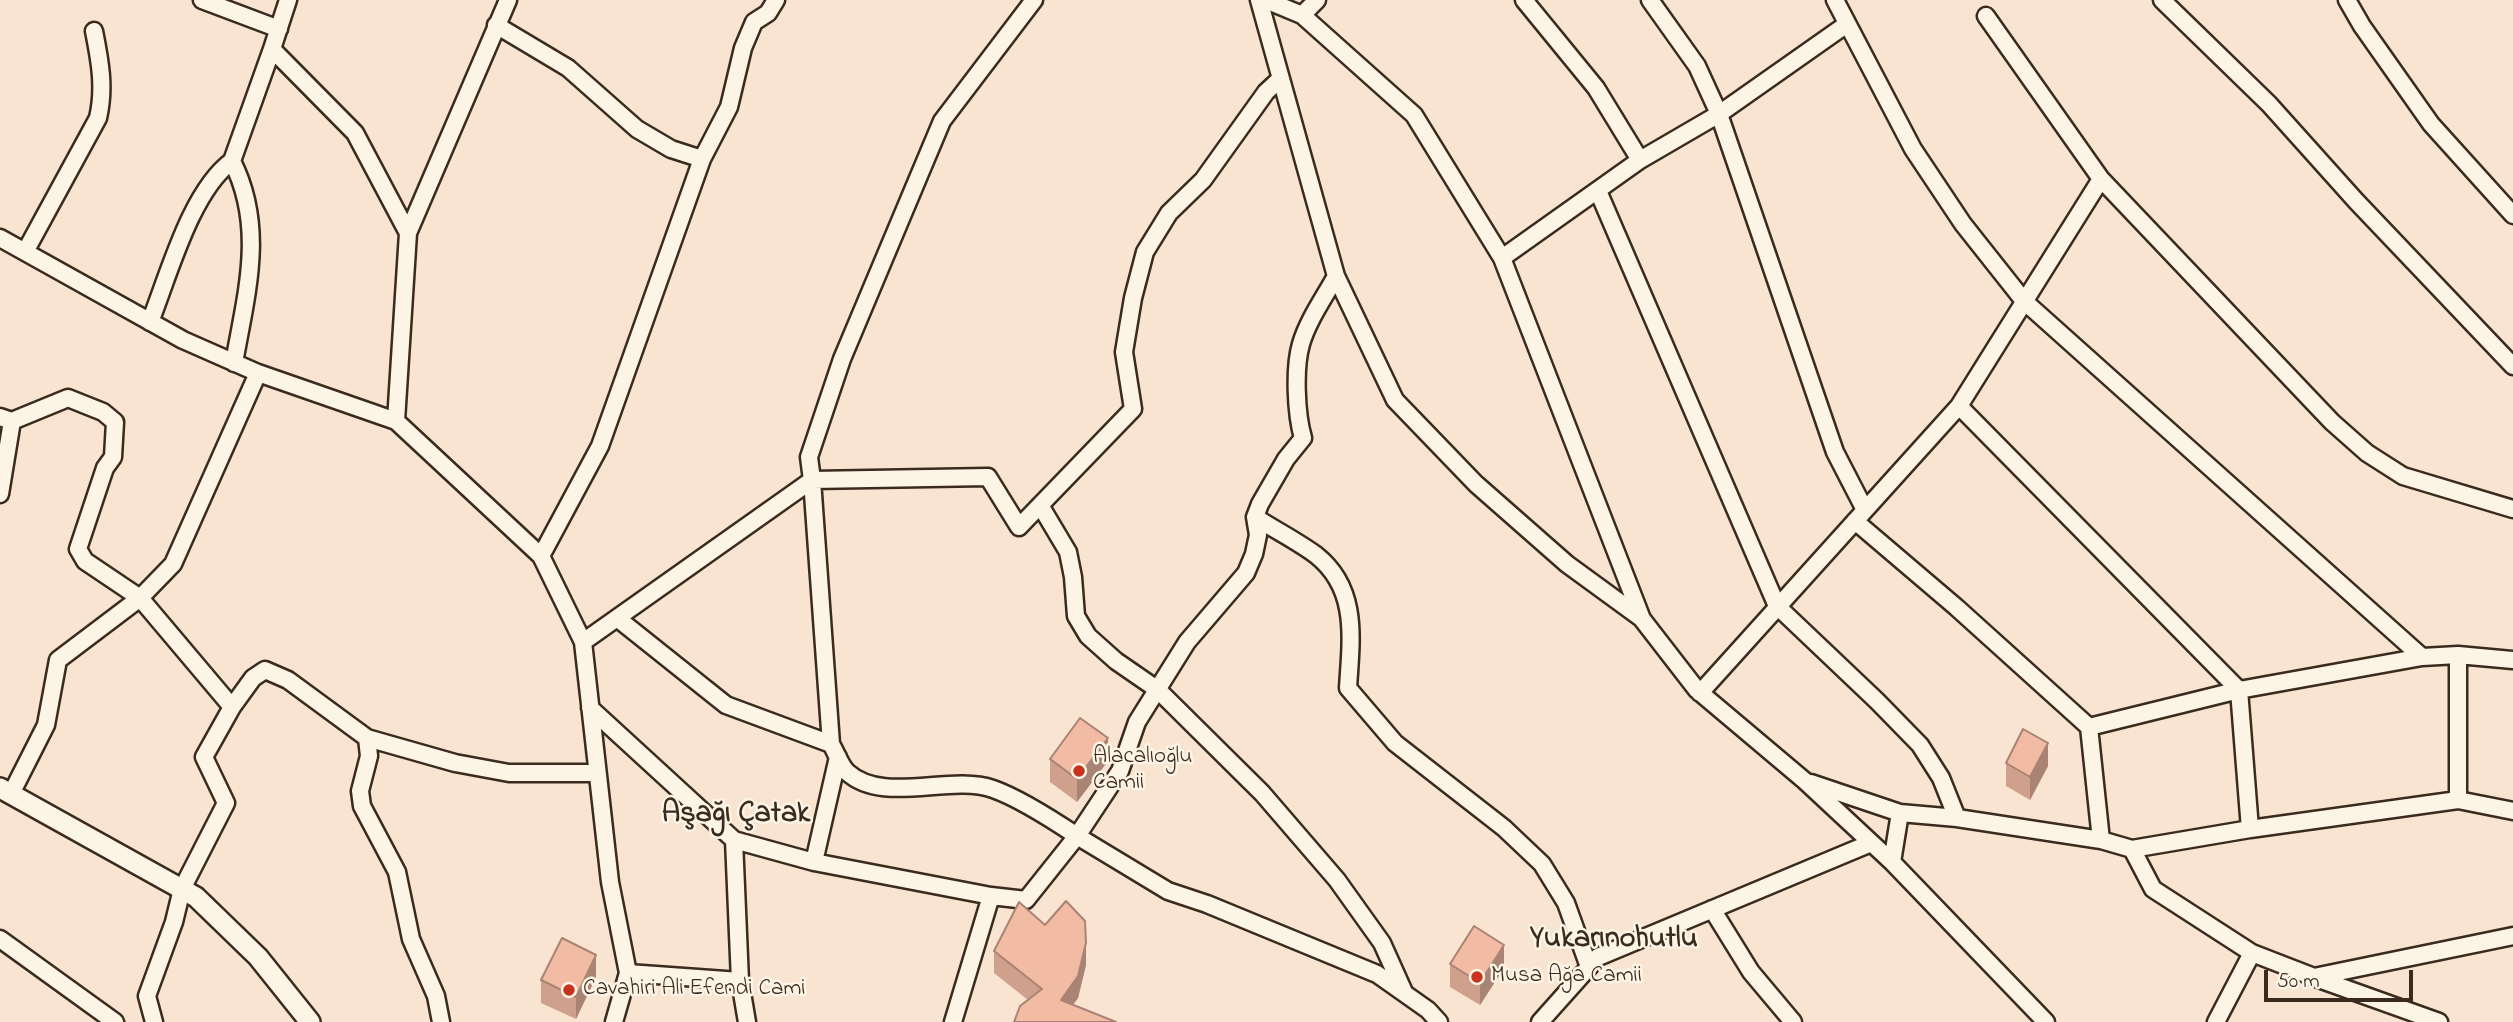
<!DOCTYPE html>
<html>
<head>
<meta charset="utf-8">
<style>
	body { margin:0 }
	#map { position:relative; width:2513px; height:1022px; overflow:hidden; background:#f9e4d2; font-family:"Indie Flower",sans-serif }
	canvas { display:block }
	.scale { position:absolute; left:2264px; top:970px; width:149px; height:32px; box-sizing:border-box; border:4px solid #3b2a1e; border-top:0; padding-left:9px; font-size:21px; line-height:24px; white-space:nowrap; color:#3b2a1e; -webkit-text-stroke:5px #fcf5e5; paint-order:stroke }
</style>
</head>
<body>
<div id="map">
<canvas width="2513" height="1022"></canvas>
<div class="scale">50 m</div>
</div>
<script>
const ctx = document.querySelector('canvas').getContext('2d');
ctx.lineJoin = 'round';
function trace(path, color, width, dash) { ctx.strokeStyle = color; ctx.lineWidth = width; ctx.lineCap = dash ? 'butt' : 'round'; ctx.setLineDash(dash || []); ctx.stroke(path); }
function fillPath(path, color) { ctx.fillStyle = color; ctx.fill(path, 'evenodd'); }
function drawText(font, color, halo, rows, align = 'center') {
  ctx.font = font + ' "Indie Flower",sans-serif'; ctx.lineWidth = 5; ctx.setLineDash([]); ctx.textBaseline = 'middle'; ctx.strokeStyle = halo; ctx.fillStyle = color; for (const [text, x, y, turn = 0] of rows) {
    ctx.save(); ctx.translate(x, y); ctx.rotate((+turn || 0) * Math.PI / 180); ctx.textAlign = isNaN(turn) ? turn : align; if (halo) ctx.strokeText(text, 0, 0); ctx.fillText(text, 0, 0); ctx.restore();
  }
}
const minor = new Path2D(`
	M202 0 279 29
	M288 0 272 49 355 133 408 233 508 0
	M1034 0 942 121 842 359 809 457 812 480 988 477 1019 527 1133 409 1124 352 1133 298 1145 252 1169 213 1203 180 1266 92 1280 79
	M1259 0 1336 276 1395 400 1476 484 1567 564 1641 618
	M1266 0 1302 15 1414 115 1502 258 1642 619 1697 690 1805 781 1892 862
	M1524 0 1596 88 1640 160
	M1650 0 1697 66 1719 114 1835 452 1865 510
	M1835 0 1913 149 1963 224 2024 301 2422 657 2239 690 1959 406
	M2162 0 2269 104 2356 201 2513 366
	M2347 0 2362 26 2431 124 2513 215
	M1302 15 1317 0
	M1986 16 2101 179 2332 422 2367 453 2403 476 2513 509
	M496 25 568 68 637 129 671 149 702 159
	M232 161C266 228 246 294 234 363
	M1598 191 1777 606 1877 701 1920 745 1941 778 1957 818
	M408 233 396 421 541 556 600 446 702 159 729 107 743 48 754 22 768 13 776 0
	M0 238 183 340 258 373 173 564 140 598 232 707 204 757 226 803 182 889 174 922 147 996 154 1022
	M25 252 98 118C105 88 100 61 94 31
	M1502 258 1640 160 1719 114 1847 24
	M1336 276C1324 298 1308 320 1301 344 1294 368 1296 414 1303 438L1286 459 1260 504 1255 517 1258 535 1254 554 1246 573 1187 642 1137 722 1120 771 1077 836 1168 891 1207 904 1377 974 1428 1010 1439 1022
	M150 322C169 274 191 191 232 161L272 49
	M258 373 396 421
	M0 417 12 421 68 398 103 412 115 422 113 457 105 468 78 549 85 561 140 598 58 660 46 725 11 794
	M0 494 12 421
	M1040 505 1068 552 1073 577 1076 616 1088 636 1116 661 1158 690 1262 793 1337 880 1382 943 1404 992
	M1255 517C1275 530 1297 541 1316 555 1359 589 1351 639 1348 688L1395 743 1504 828 1542 864 1566 903 1589 967
	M1855 521 1956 607 2089 727 2239 690 2250 829 2132 849
	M541 556 583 642 812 480 831 744C836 752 840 765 847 772 883 805 949 774 993 789 1019 798 1053 820 1077 836L1026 900 991 896 953 1022
	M617 618 726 705 831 744
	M583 642 610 882 628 973 614 1022
	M2458 655 2513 660
	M2422 657 2458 655V800
	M1700 693 1959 406 2101 179
	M232 707 253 678 265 670 288 680 367 738 369 756 360 791 362 806 397 872 411 939 436 996 441 1022
	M590 708 734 840 814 862 991 896
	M2089 727 2101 840
	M367 738 455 763 509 773H597
	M1811 783 1900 813 1957 818 2101 840 2132 849 2153 889 2252 953 2314 977 2513 936
	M1900 813 1892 862 2046 1022
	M2250 829 2458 800 2513 811
	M734 840 740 981 747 1022
	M814 862 838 757
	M1712 909 1751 972 1793 1022
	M0 939 115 1022
	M628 973 740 981
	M2316 978 2439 1022
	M1540 1022 1598 957 1871 843
	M2216 1022 2252 953`);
const tertiary = new Path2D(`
	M0 788 196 897 258 957 310 1022`);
const wall = new Path2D(`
	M1050 759 1108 761 1077 802 1050 782Z
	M2006 763 2048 766 2030 800 2006 786Z
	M994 951 1086 965 1078 998 1073 1005 1028 1000 994 973Z
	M1450 964 1504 968 1480 1005 1450 987Z
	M596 977 576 1019 541 1003V980Z`);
const shadedWall = new Path2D(`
	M1108 738V761L1077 802V779Z
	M2048 743V766L2030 800V777Z
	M1086 943V965L1078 998 1061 1021V1000Z
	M1504 945V968L1480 1005V983Z
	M596 955V977L576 1019V997Z`);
const building = new Path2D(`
	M1080 718 1108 738 1077 779 1050 759Z
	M2023 729 2048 743 2030 777 2006 763Z
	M1066 901 1085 921 1086 943 1078 976 1061 1000 1116 1022H1014L1020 1006 1042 989 994 951 1019 902 1045 925Z
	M1474 926 1504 945 1480 983 1450 964Z
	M562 938 596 955 576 997 541 980Z`);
const markers = [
	[1079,771,7,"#c8321e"],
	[1477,977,7,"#c8321e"],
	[569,990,7,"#c8321e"]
];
const poiNames = [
	["Alacalıoğlu",1093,758],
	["Camii",1093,784],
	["Musa Ağa Camii",1491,977],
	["Cavahiri Ali Efendi Cami",583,990]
];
const districtNames = [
	["Aşağı Çatak",736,816],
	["Yukarınohutlu",1614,941]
];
trace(minor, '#3b2a1e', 21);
trace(tertiary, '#3b2a1e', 24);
trace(minor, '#fcf5e5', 16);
trace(tertiary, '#fcf5e5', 19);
fillPath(wall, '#cfa18d');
fillPath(shadedWall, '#a98373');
fillPath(building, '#f1bba4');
trace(building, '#a98373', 2);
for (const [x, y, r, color] of markers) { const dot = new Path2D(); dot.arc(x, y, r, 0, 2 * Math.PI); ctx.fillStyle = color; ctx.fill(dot); trace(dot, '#fcf5e5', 2.5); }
drawText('23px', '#3b2a1e', '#fcf5e5', poiNames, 'left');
drawText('bold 30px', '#3b2a1e', '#fcf5e5', districtNames);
</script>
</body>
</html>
